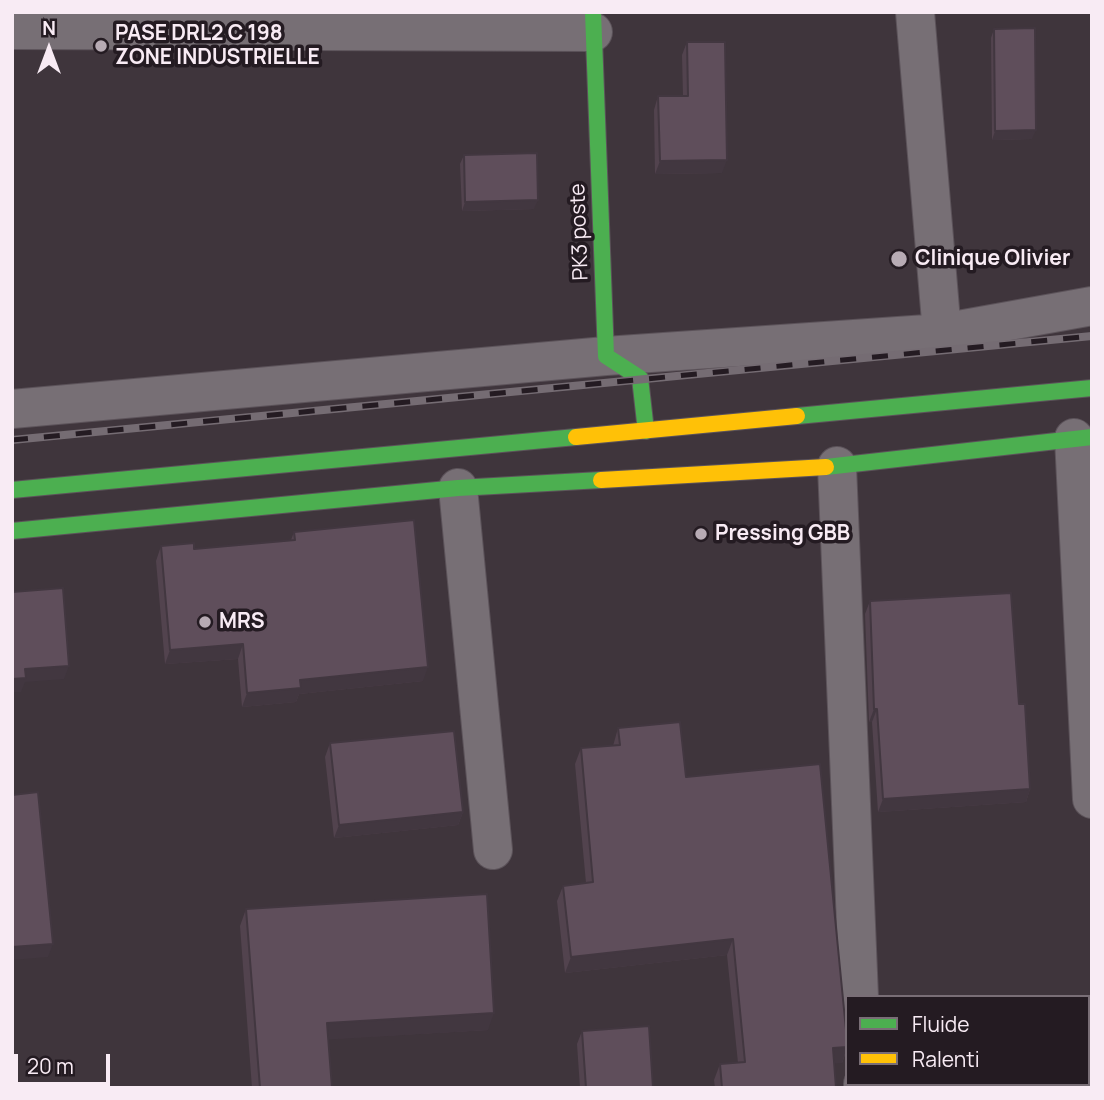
<!DOCTYPE html>
<html>
<head>
<meta charset="utf-8">
<style>
	body { margin:0 }
	#map { position:relative; width:1104px; height:1100px; overflow:hidden; background:#3f353c; font-family:Manrope,sans-serif }
	canvas { display:block }
	.frame { position:absolute; inset:0; border:14px solid #f8ebf4; pointer-events:none }
	.legend { position:absolute; left:845px; top:995px; width:245px; height:91px; box-sizing:border-box; background:#241b22; border:2px solid #796e76; margin:0; padding:9px 12px; list-style:none; font-size:21px; color:#f8ebf4 }
	.legend li { display:flex; align-items:center; gap:14px; height:35px }
	.legend b { width:35px; border:2px solid #796e76 }
	.north { position:absolute; left:14px; top:14px; width:70px; height:70px; -webkit-text-stroke:5px #241b22; paint-order:stroke; rotate:0deg; font-size:19px; font-weight:700; line-height:28px; text-align:center; color:#f8ebf4 }
	.north::after { content:''; display:block; margin:auto; width:24px; height:32px; background:#f8ebf4; clip-path:polygon(50% 0,100% 100%,50% 72%,0 100%) }
	.scale { position:absolute; left:14px; top:1054px; width:96px; height:32px; box-sizing:border-box; border:4px solid #f8ebf4; border-top:0; padding-left:9px; font-size:21px; line-height:24px; white-space:nowrap; color:#f8ebf4; -webkit-text-stroke:5px #241b22; paint-order:stroke }
</style>
</head>
<body>
<div id="map">
<canvas width="1104" height="1100"></canvas>
<div class="frame"></div>
<ul class="legend">
<li><b style="height:9px;background:#4caf50"></b>Fluide</li>
<li><b style="height:9px;background:#ffc107"></b>Ralenti</li>
</ul>
<div class="north">N</div>
<div class="scale">20 m</div>
</div>
<script>
const ctx = document.querySelector('canvas').getContext('2d');
ctx.lineJoin = 'round';
function trace(path, color, width, dash) { ctx.strokeStyle = color; ctx.lineWidth = width; ctx.lineCap = dash ? 'butt' : 'round'; ctx.setLineDash(dash || []); ctx.stroke(path); }
function fillPath(path, color) { ctx.fillStyle = color; ctx.fill(path, 'evenodd'); }
function drawText(font, color, halo, rows, align = 'center') {
  ctx.font = font + ' Manrope,sans-serif'; ctx.lineWidth = 7; ctx.setLineDash([]); ctx.textBaseline = 'middle'; ctx.strokeStyle = halo; ctx.fillStyle = color; for (const [text, x, y, turn = 0] of rows) {
    ctx.save(); ctx.translate(x, y); ctx.rotate((+turn || 0) * Math.PI / 180); ctx.textAlign = isNaN(turn) ? turn : align; if (halo) ctx.strokeText(text, 0, 0); ctx.fillText(text, 0, 0); ctx.restore();
  }
}
const street = new Path2D(`
	M915 12 942 333
	M12 30 593 32
	M12 409 606 356 942 333 1092 306
	M1074 438 1092 799
	M837 466 859 997
	M458 488 493 850
	M863 1084V1088`);
const fast = new Path2D(`
	M593 12 606 356 640 378 646 431
	M797 416 1092 388
	M826 467 1092 437
	M12 490 576 437
	M12 531 458 488 601 480`);
const slow = new Path2D(`
	M576 437 797 416
	M601 480 826 467`);
const rail = new Path2D(`
	M12 440 1092 336`);
const wall = new Path2D(`
	M994 29 1032 139 992 140 991 38Z
	M687 42 722 173 655 174 654 110 658 96H683L682 55Z
	M464 155 534 209 462 211 460 164Z
	M294 532 423 681 299 694 296 702 242 707 238 659 165 664 156 561 161 546 194 549 291 540Z
	M870 601 1019 704 1030 789 1026 802 878 812 872 722H869L865 614Z
	M618 728 686 777 847 1040V1049L842 1063H834L836 1088H715L714 1080 720 1064 738 1063 727 955 565 973 557 901 563 886 586 883 575 764 581 748 613 746Z
	M330 743 463 812 458 825 334 838 325 757Z
	M246 909 488 1030 328 1039 332 1088H252L240 926Z
	M582 1031 653 1088H580L577 1044Z`);
const shadedWall = new Path2D(`
	M1036 130 1032 139 992 140 995 131Z
	M727 160 722 173 655 174 660 161Z
	M538 200 534 209 462 211 465 202Z
	M243 644 238 659 165 664 170 650Z
	M69 666 64 679 25 682 21 692H12V679L25 669Z
	M428 667 423 681 299 694 296 702 242 707 247 693 300 680Z
	M874 709H877L872 722H869Z
	M1030 789 1026 802 878 812 883 799Z
	M463 812 458 825 334 838 339 825Z
	M733 939 727 955 565 973 571 957Z
	M53 944 48 957 12 960V947Z
	M494 1013 488 1030 321 1040 327 1023Z
	M847 1047 842 1063 827 1064 833 1048Z`);
const building = new Path2D(`
	M1035 28 1036 130 995 131 994 29Z
	M687 42H725L727 160 660 161 658 96H688Z
	M537 153 538 200 465 202 464 155Z
	M414 520 428 667 300 680 301 688 247 693 243 644 170 650 161 546 194 543V549L295 540 294 532Z
	M63 588 69 666 25 669 26 678 12 679V592Z
	M1011 593 1019 704H1025L1030 789 883 799 877 709H874L870 601Z
	M680 722 686 777 820 764 847 1040V1047L833 1048 836 1088H722L720 1064 745 1062 733 939 571 957 563 886 593 882 581 748 620 745 618 728Z
	M454 731 463 812 339 825 330 743Z
	M38 792 53 944 12 947V795Z
	M487 894 494 1013 327 1023 332 1088H260L246 909Z
	M649 1026 653 1088H586L582 1031Z
	M940 1084H1064L1065 1088H940Z`);
const markers = [
	[101,46,7,"#b7abb4"],
	[899,259,9,"#b7abb4"],
	[701,534,7,"#b7abb4"],
	[205,622,7,"#b7abb4"]
];
const poiNames = [
	["PASE DRL2 C 198",115,34],
	["ZONE INDUSTRIELLE",115,58],
	["Clinique Olivier",915,259],
	["Pressing GBB",715,534],
	["MRS",219,622]
];
const streetNames = [
	["PK3 poste",580,232,-92]
];
trace(street, '#5c535a', 40);
trace(fast, '#5c535a', 18);
trace(slow, '#5c535a', 18);
trace(street, '#776f75', 38);
trace(fast, '#4caf50', 16);
trace(slow, '#ffc107', 16);
trace(rail, '#756c73', 8);
trace(rail, '#241b22', 5, [16]);
fillPath(wall, '#52434e');
fillPath(shadedWall, '#423740');
fillPath(building, '#5f4e5b');
trace(building, '#423740', 2);
for (const [x, y, r, color] of markers) { const dot = new Path2D(); dot.arc(x, y, r, 0, 2 * Math.PI); ctx.fillStyle = color; ctx.fill(dot); trace(dot, '#241b22', 2.5); }
drawText('bold 21px', '#f8ebf4', '#241b22', poiNames, 'left');
drawText('21px', '#f8ebf4', '#241b22', streetNames);
</script>
</body>
</html>
